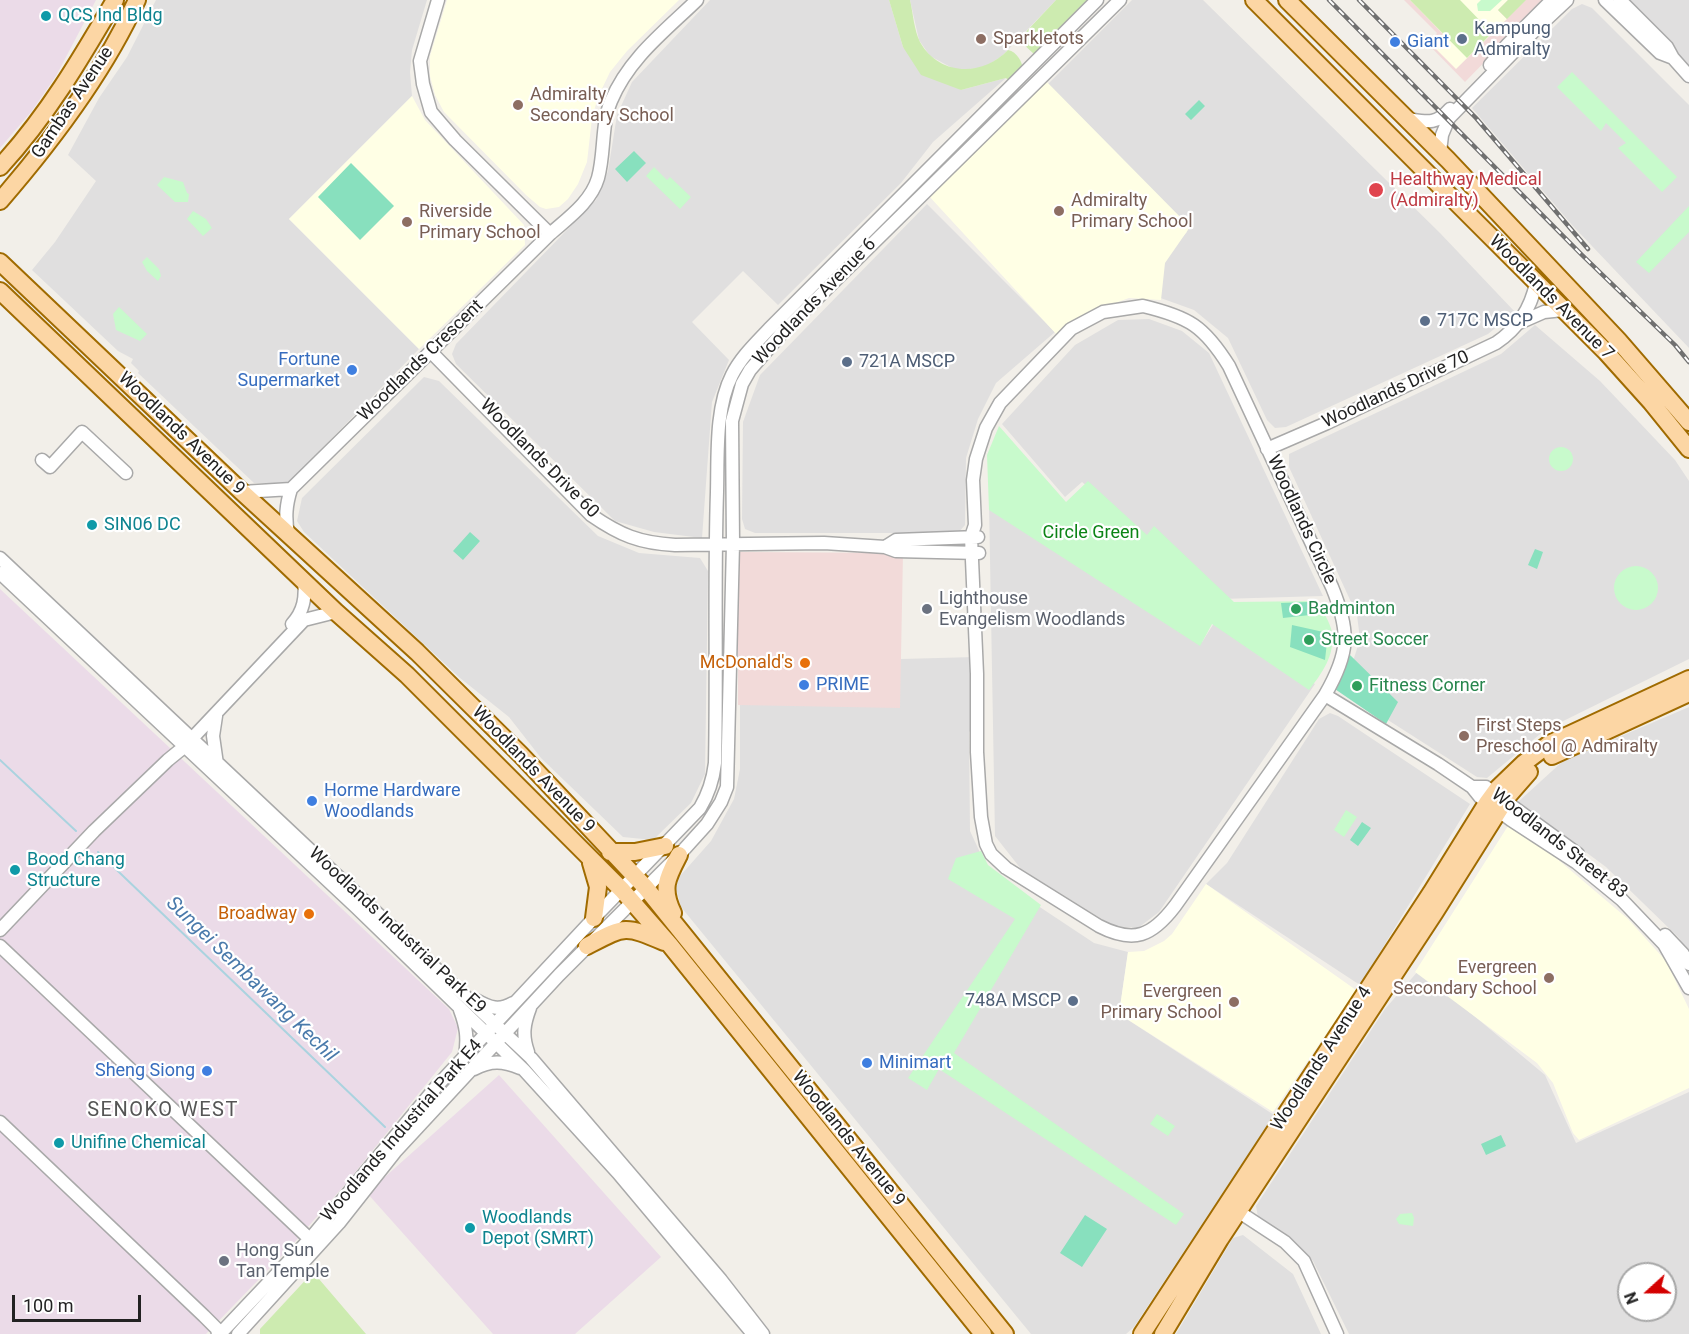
<!DOCTYPE html>
<html>
<head>
<meta charset="utf-8">
<style>
	body { margin:0 }
	#map { position:relative; width:1689px; height:1334px; overflow:hidden; background:#f2efe9; font-family:Roboto,sans-serif }
	canvas { display:block }
	.north { position:absolute; left:1617px; top:1262px; width:60px; height:60px; box-sizing:border-box; background:#fff; border:2px solid #a7a7a7; border-radius:50%; rotate:249deg; font-size:16px; font-weight:700; line-height:24px; text-align:center; color:#222 }
	.north::after { content:''; display:block; margin:auto; width:21px; height:27px; background:#d40000; clip-path:polygon(50% 0,100% 100%,50% 72%,0 100%) }
	.scale { position:absolute; left:12px; top:1295px; width:129px; height:27px; box-sizing:border-box; border:3px solid #222; border-top:0; padding-left:8px; font-size:18px; line-height:21px; white-space:nowrap; color:#222; -webkit-text-stroke:4px #fff; paint-order:stroke }
</style>
</head>
<body>
<div id="map">
<canvas width="1689" height="1334"></canvas>
<div class="north">N</div>
<div class="scale">100 m</div>
</div>
<script>
const ctx = document.querySelector('canvas').getContext('2d');
ctx.lineJoin = 'round';
function fillPath(path, color) { ctx.fillStyle = color; ctx.fill(path, 'evenodd'); }
function trace(path, color, width, dash) { ctx.strokeStyle = color; ctx.lineWidth = width; ctx.lineCap = dash ? 'butt' : 'round'; ctx.setLineDash(dash || []); ctx.stroke(path); }
function drawText(font, color, halo, rows, align = 'center') {
  ctx.font = font + ' Roboto,sans-serif'; ctx.lineWidth = 4.5; ctx.setLineDash([]); ctx.textBaseline = 'middle'; ctx.strokeStyle = halo; ctx.fillStyle = color; for (const [text, x, y, turn = 0] of rows) {
    ctx.save(); ctx.translate(x, y); ctx.rotate((+turn || 0) * Math.PI / 180); ctx.textAlign = isNaN(turn) ? turn : align; if (halo) ctx.strokeText(text, 0, 0); ctx.fillText(text, 0, 0); ctx.restore();
  }
}
const residential = new Path2D(`
	M156 0H427L412 50 410 72 412 96 289 219 419 349 288 483H254L138 373 139 371 131 363 133 359 118 351 32 270 55 242 96 181 68 155 99 98 127 57Z
	M710 0H889L903 47 961 90 1006 78 933 142 901 183 778 305 743 271 692 322 729 360 712 402 702 538 654 532 615 521 456 364 452 354 456 344 596 200 608 171 617 115 632 82Z
	M910 0H1056L1002 56 983 68 956 70 930 56 919 40Z
	M1132 0H1203L1440 233 1515 312 1488 334 1286 427 1275 428 1267 420 1228 338 1194 310 1155 296 1161 259 1187 232 1044 88Z
	M1622 0H1689V68Z
	M1582 4 1592 8 1689 105V348L1572 225 1472 108 1572 9Z
	M927 204 1055 332 996 383 978 419 966 458 965 525 958 533H755L745 529 742 519 743 422 760 375Z
	M1149 319 1182 331 1209 353 1323 596 1220 599 1082 482 1065 497 1002 424 1075 345 1118 320Z
	M1535 325 1600 381 1675 460 1689 481V659L1545 730 1487 778 1477 777 1352 697 1345 687 1360 639 1357 615 1289 467V454L1501 354Z
	M424 377 439 381 598 536 639 553 700 558 708 571 705 774 691 803 653 840 623 837 541 758 509 717 460 678 304 532 297 521 302 498Z
	M989 503 1202 642 1216 620 1315 684 1159 912 1138 928 1113 926 1021 869 995 836Z
	M901 557V659L975 657 974 727 969 732 970 831 990 874 1094 943 1128 952 1119 1014 1274 1115 1134 1327 1126 1334H1031L681 907 676 888 680 876 711 841 734 799 740 769V609Z
	M1689 707V954L1679 938 1606 867 1518 802 1563 761Z
	M1330 713 1338 716 1470 804 1360 985 1206 884 1227 863 1319 719Z
	M1419 970 1545 1075 1576 1143 1689 1092V1334H1349L1313 1261 1293 1240 1258 1217 1256 1206 1385 1009ZM1629 1274H1665V1310H1629Z
	M1243 1235 1293 1274 1321 1334H1176L1233 1238Z`);
const commercial = new Path2D(`
	M1404 0H1545L1465 82 1427 43 1437 33Z
	M738 552 903 553 900 708 738 705Z`);
const industrial = new Path2D(`
	M0 0H96L56 76 31 112 0 148Z
	M0 589 449 1009 458 1028 452 1052 348 1181 293 1244 206 1334H0Z
	M499 1075 661 1257 575 1334H493L367 1193Z`);
const education = new Path2D(`
	M447 0H679L627 51 610 72 598 97 592 118 587 162 578 184 568 199 559 207 546 209 540 207 526 195 444 112 435 95 430 76V56Z
	M1410 0H1508L1498 10 1507 19 1456 69 1432 45 1443 34Z
	M1044 79 1190 227 1165 263 1161 300 1129 298 1088 313 1058 336 928 195Z
	M412 96 425 120 524 225 525 245 419 349 289 219Z
	M1508 826 1549 852 1628 919 1666 961 1689 1009V1088L1579 1140 1573 1133 1553 1083 1537 1063 1415 972Z
	M1206 884 1356 990 1273 1112 1119 1014 1128 952 1144 951 1164 941 1172 934Z`);
const grass = new Path2D(`
	M889 0H910C913 13 914 30 920 42 939 76 982 77 1008 50 1017 52 1023 62 1023 71L1011 83 1006 78 961 90 921 75 903 47Z
	M1056 0H1090L1035 55 1021 42 1023 35Z
	M1410 0H1460L1492 33 1467 58Z
	M1508 0H1526L1507 19 1498 10Z
	M313 1272 366 1334H260V1329Z`);
const park = new Path2D(`
	M1481 0H1502L1490 11H1478L1477 4Z
	M1572 72 1677 177 1662 192 1618 148 1626 143 1606 123 1601 131 1557 87Z
	M654 167 667 180 670 177 691 197 680 209 646 176Z
	M164 177 183 182 187 193 189 194 188 202H175L157 185Z
	M1689 206V232L1649 273 1636 262Z
	M193 211 206 219 212 228 203 236 187 219Z
	M147 257 159 269 161 276 158 281 147 271 142 262Z
	M119 307 147 334 140 341 116 330 113 314Z
	M999 426 1066 502 1088 481 1147 535 1154 526 1234 602 1318 601C1322 610 1330 622 1332 632 1335 656 1322 673 1309 690L1212 624 1200 646 989 510 987 455Z
	M1549 459a12 12 0 1 1 24 0a12 12 0 1 1-24 0Z
	M1614 588a22 22 0 1 1 44 0a22 22 0 1 1-44 0Z
	M1346 810 1357 817 1344 837 1334 830Z
	M981 851 988 865 1041 905 954 1053 1184 1214 1176 1225 939 1069 927 1090 908 1078 1015 919 948 879 956 858Z
	M1157 1114 1175 1126 1168 1136 1150 1124Z
	M1412 1213 1414 1218 1413 1226 1399 1224 1396 1219 1400 1214Z`);
const pitch = new Path2D(`
	M1199 100 1205 106 1191 120 1185 114Z
	M634 151 646 163 627 182 615 169Z
	M351 163 394 206 360 240 318 197Z
	M470 532 480 541 463 560 453 551Z
	M1535 549 1543 552 1537 569 1528 565Z
	M1308 602 1310 615 1283 618 1281 603Z
	M1292 625 1328 633 1325 660 1290 647Z
	M1350 655 1398 702 1386 724 1329 685Z
	M1362 822 1371 828 1358 846 1350 840Z
	M1501 1135 1506 1146 1486 1155 1481 1144Z
	M1085 1215 1107 1229 1082 1267 1060 1253Z`);
const stream = new Path2D(`
	M0 760 76 831
	M98 852 385 1127`);
const minor = new Path2D(`
	M438 0 420 61 423 84 431 112 455 140 550 234
	M1605 0 1660 53 1673 58
	M1620 0 1667 47 1673 58 1689 76
	M1490 65 1508 44 1552 0
	M1408 119C1427 122 1436 125 1450 109
	M1440 152 1442 135 1449 118 1536 29 1567 0
	M1143 306C1189 317 1204 326 1229 366L1332 587C1350 631 1350 652 1325 695L1175 906C1152 936 1134 944 1099 926L1006 868 991 854 986 844 981 817 977 752V674L971 537 975 525 973 480 976 459 986 428 1000 403 1071 329 1103 312Z
	M1519 323 1544 312 1563 310
	M431 352 591 515C620 535 639 543 675 545L824 543 885 547 896 551 979 553
	M1267 449 1327 423 1496 343C1517 329 1531 308 1536 283
	M42 460 50 467 82 432 126 473
	M242 492 291 489
	M288 534C285 517 286 505 291 489L550 234C568 218 591 202 598 178 605 153 601 125 611 101 629 58 665 31 697 0
	M885 547 896 540 978 537
	M0 558 531 1058 721 1280 763 1334
	M0 573 356 907 524 1070 618 1173 753 1334
	M292 624C304 611 306 597 304 581
	M1325 695 1438 764 1472 787 1480 797 1511 820 1577 863 1622 900 1664 944 1689 988
	M216 716 213 736 217 764
	M1472 787H1486L1578 854
	M0 930 94 831 168 760 184 747 304 620 336 612
	M1665 935 1683 954 1689 964
	M0 946 315 1244
	M476 1000C490 1008 499 1011 513 1003
	M460 1010C466 1026 468 1038 465 1055
	M528 1052C522 1035 524 1024 530 1008
	M474 1069C491 1060 503 1061 520 1068
	M0 1122 204 1316 217 1329 218 1334
	M1233 1208 1285 1242 1304 1261 1337 1334
	M220 1334 310 1239 436 1087 594 918 700 808C709 793 713 780 715 763 717 673 714 582 717 492 718 456 715 408 732 375 741 357 756 343 769 329L1097 0
	M238 1334 339 1223 395 1152 559 975 679 855 707 824 721 802 727 787 733 544 732 421 742 384 750 370 781 334 1120 0`);
const major = new Path2D(`
	M1254 0 1606 352 1651 402 1689 449
	M1287 0 1448 160 1618 340 1689 422
	M0 167C47 116 80 60 115 0
	M0 201C52 141 104 73 137 0
	M0 262 242 492 417 652 521 755 646 888 1005 1334
	M0 291 336 612 407 675 622 890 670 945 983 1334
	M1552 756 1689 693
	M610 852H635L665 846
	M591 863 598 887 594 918
	M673 913C661 888 667 878 679 855
	M587 946C625 926 624 925 664 942
	M1142 1334 1431 893 1487 803 1498 788 1524 763 1549 744 1689 679
	M1163 1334 1220 1239 1435 912 1508 796 1529 772`);
const rail = new Path2D(`
	M1329 0 1582 255 1675 345 1689 362
	M1359 0 1476 118 1588 249`);
const markers = [
	[46,16,6,"#0f9aa8"],
	[981,39,6,"#8d6e63"],
	[1462,39,6,"#5c6f8a"],
	[1395,42,6,"#3f7fe0"],
	[518,105,6,"#8d6e63"],
	[1376,190,8,"#e0444e"],
	[1059,211,6,"#8d6e63"],
	[407,222,6,"#8d6e63"],
	[1425,321,6,"#5c6f8a"],
	[847,362,6,"#5c6f8a"],
	[352,370,6,"#3f7fe0"],
	[92,525,6,"#0f9aa8"],
	[927,609,6,"#6b7280"],
	[1296,609,6,"#2e9e5b"],
	[1309,640,6,"#2e9e5b"],
	[805,663,6,"#e8710a"],
	[804,685,6,"#3f7fe0"],
	[1357,686,6,"#2e9e5b"],
	[1464,736,6,"#8d6e63"],
	[312,801,6,"#3f7fe0"],
	[15,870,6,"#0f9aa8"],
	[309,914,6,"#e8710a"],
	[1549,978,6,"#8d6e63"],
	[1073,1001,6,"#5c6f8a"],
	[1234,1002,6,"#8d6e63"],
	[867,1063,6,"#3f7fe0"],
	[207,1071,6,"#3f7fe0"],
	[59,1143,6,"#0f9aa8"],
	[470,1228,6,"#0f9aa8"],
	[224,1261,6,"#6b7280"]
];
const cultureNames = [
	["QCS Ind Bldg",58,16],
	["SIN06 DC",104,525],
	["Bood Chang",27,860],
	["Structure",27,881],
	["Unifine Chemical",71,1143],
	["Woodlands",482,1218],
	["Depot (SMRT)",482,1239]
];
const serviceNames = [
	["Kampung",1474,29],
	["Admiralty",1474,50],
	["717C MSCP",1437,321],
	["721A MSCP",859,362],
	["748A MSCP",1061,1001,"right"]
];
const educationNames = [
	["Sparkletots",993,39],
	["Admiralty",530,95],
	["Secondary School",530,116],
	["Admiralty",1071,201],
	["Primary School",1071,222],
	["Riverside",419,212],
	["Primary School",419,233],
	["First Steps",1476,726],
	["Preschool @ Admiralty",1476,747],
	["Evergreen",1537,968,"right"],
	["Secondary School",1537,989,"right"],
	["Evergreen",1222,992,"right"],
	["Primary School",1222,1013,"right"]
];
const shopNames = [
	["Giant",1407,42],
	["Fortune",340,360,"right"],
	["Supermarket",340,381,"right"],
	["PRIME",816,685],
	["Horme Hardware",324,791],
	["Woodlands",324,812],
	["Minimart",879,1063],
	["Sheng Siong",195,1071,"right"]
];
const streetNames = [
	["Gambas Avenue",73,103,-56],
	["Woodlands Avenue 7",1551,298,45],
	["Woodlands Avenue 6",815,302,-46],
	["Woodlands Crescent",421,361,-44],
	["Woodlands Drive 70",1396,390,-25],
	["Woodlands Avenue 9",181,434,44],
	["Woodlands Drive 60",539,459,45],
	["Woodlands Circle",1301,520,65],
	["Woodlands Avenue 9",533,770,46],
	["Woodlands Street 83",1559,844,38],
	["Woodlands Industrial Park E9",397,931,43],
	["Woodlands Avenue 4",1322,1059,-57],
	["Woodlands Industrial Park E4",402,1131,-49],
	["Woodlands Avenue 9",848,1139,51]
];
const healthNames = [
	["Healthway Medical",1390,180],
	["(Admiralty)",1390,201]
];
const parkNames = [
	["Circle Green",1091,533]
];
const worshipNames = [
	["Lighthouse",939,599],
	["Evangelism Woodlands",939,620],
	["Hong Sun",236,1251],
	["Tan Temple",236,1272]
];
const leisureNames = [
	["Badminton",1308,609],
	["Street Soccer",1321,640],
	["Fitness Corner",1369,686]
];
const foodNames = [
	["McDonald's",793,663],
	["Broadway",297,914]
];
const waterNames = [
	["Sungei Sembawang Kechil",251,980,44]
];
const neighbourhoodNames = [
	["SENOKO WEST",163,1111]
];
fillPath(residential, '#e0dfdf');
fillPath(commercial, '#f2dad9');
fillPath(industrial, '#ebdbe8');
fillPath(education, '#ffffe5');
fillPath(grass, '#cdebb0');
fillPath(park, '#c8facc');
fillPath(pitch, '#88e0be');
trace(stream, '#aad3df', 2);
trace(minor, '#a9a9a9', 15);
trace(major, '#a06b00', 20);
trace(minor, '#fff', 12);
trace(major, '#fcd6a4', 16);
trace(rail, '#707070', 4.5);
trace(rail, '#fff', 2, [7]);
for (const [x, y, r, color] of markers) { const dot = new Path2D(); dot.arc(x, y, r, 0, 2 * Math.PI); ctx.fillStyle = color; ctx.fill(dot); trace(dot, '#fff', 2); }
drawText('18px', '#0d838f', '#fff', cultureNames, 'left');
drawText('18px', '#4e5e75', '#fff', serviceNames, 'left');
drawText('18px', '#785e54', '#fff', educationNames, 'left');
drawText('18px', '#366cbe', '#fff', shopNames, 'left');
drawText('18px', '#222', '#fff', streetNames);
drawText('18px', '#be3a42', '#fff', healthNames, 'left');
drawText('18px', '#0c8416', '#fff', parkNames);
drawText('18px', '#5b616d', '#fff', worshipNames, 'left');
drawText('18px', '#27864d', '#fff', leisureNames, 'left');
drawText('18px', '#c56008', '#fff', foodNames, 'right');
drawText('italic 20px', '#4a7aab', '#fff', waterNames);
ctx.letterSpacing = '1.5px';
drawText('20px', '#555', '#fff', neighbourhoodNames);
ctx.letterSpacing = '0px';
</script>
</body>
</html>
